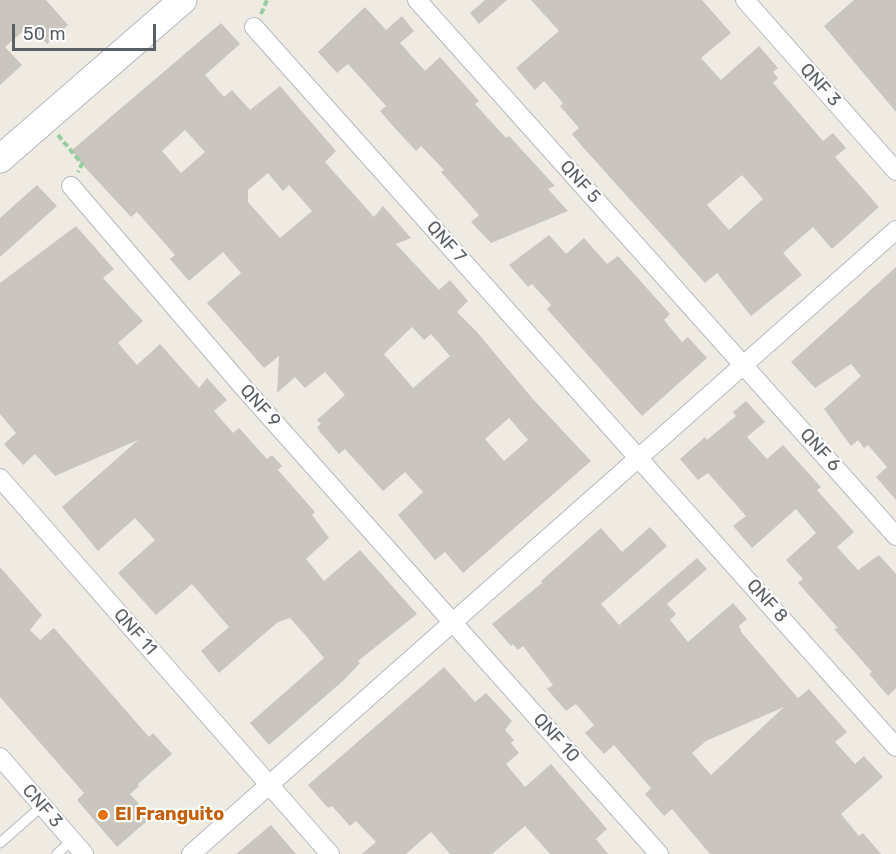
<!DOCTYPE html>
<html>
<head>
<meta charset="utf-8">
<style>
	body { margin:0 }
	#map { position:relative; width:896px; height:854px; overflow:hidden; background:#efebe2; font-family:Rubik,sans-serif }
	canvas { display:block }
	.scale { position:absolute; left:12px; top:24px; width:144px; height:27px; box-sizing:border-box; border:3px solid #5b6065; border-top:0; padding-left:8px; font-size:18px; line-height:21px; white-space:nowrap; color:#5b6065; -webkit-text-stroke:4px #fff; paint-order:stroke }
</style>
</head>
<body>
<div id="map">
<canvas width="896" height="854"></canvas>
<div class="scale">50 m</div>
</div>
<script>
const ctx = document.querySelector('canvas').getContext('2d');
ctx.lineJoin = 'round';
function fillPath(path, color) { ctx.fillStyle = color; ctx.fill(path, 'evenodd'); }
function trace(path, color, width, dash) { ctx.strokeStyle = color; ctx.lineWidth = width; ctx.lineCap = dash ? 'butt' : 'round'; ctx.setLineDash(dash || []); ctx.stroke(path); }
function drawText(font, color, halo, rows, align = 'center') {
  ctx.font = font + ' Rubik,sans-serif'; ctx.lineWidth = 4.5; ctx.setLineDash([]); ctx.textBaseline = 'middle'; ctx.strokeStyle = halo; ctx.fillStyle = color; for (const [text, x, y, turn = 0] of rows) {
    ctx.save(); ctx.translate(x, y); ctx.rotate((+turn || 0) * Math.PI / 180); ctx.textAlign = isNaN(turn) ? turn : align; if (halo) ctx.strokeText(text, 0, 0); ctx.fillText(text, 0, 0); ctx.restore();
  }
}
const building = new Path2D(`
	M0 0H46L68 25 47 44 30 25 5 47 22 65 0 85Z
	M485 0H507L479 24 470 13Z
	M531 0H702L731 33 701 58 721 80 759 46 778 68 773 72 778 78 773 83 823 141 833 133 846 148 835 157 879 207 832 249 813 227 783 253 802 275 751 316 717 273 705 283 581 145 572 134 579 128 560 106 563 103 544 81 535 90 516 68 559 31ZM742 175 763 199 729 230 707 205Z
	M854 0H896V112L824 26Z
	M365 7 386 30 402 16 414 31 400 43 425 71 440 57 479 101 475 104 506 138 509 136 555 186 548 189 568 211 491 243 471 222 479 215 441 172 444 170 421 146 416 151 392 125 380 111 386 106 348 64 337 73 318 52Z
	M221 23 240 44 205 75 224 97 232 90 250 110 280 86 336 151 325 162 374 217 383 206 411 238 396 244 439 290 450 280 468 301 457 312 477 332 532 398 591 461 463 573 445 552 435 560 398 515 423 492 405 472 383 491 345 449 339 454 320 432 317 427 321 424 317 420 345 395 325 372 305 388 295 377 277 393 279 356 264 368 207 303 241 273 223 252 189 281 170 259 175 255 137 212 131 217 79 161 72 150ZM185 130 205 152 181 173 162 151ZM268 173 283 191 289 185 312 211 280 238 248 202V190ZM412 327 424 340 431 334 450 356 413 388 384 354ZM509 418 528 440 504 461 485 439Z
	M37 185 57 206 0 257V218Z
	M76 226 114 269 103 278 143 321 118 343 137 365 160 344 199 388 207 378 227 400 214 411 233 433 239 428 267 459 272 455 282 466 278 470 315 512 312 515 329 538 306 559 324 581 360 550 417 614 358 661 360 663 344 680 269 745 250 723 324 658 306 636 290 618 278 622 219 673 201 651 229 627 192 584 156 615 118 573 155 540 135 518 98 551 62 507 138 440 55 476 35 454 23 465 4 444 16 433 0 414V283Z
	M549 235 566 254 584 238 607 264 618 256 670 314 664 320 682 342 688 337 707 358 642 416 547 309 551 305 532 284 528 287 509 265Z
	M896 267V500L876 477 887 467 868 445 864 448 858 440 851 446 824 409 861 376 851 364 815 388 791 362Z
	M746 401 765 422 747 437 767 459 783 445 821 487 817 490 854 532 837 547 858 570 879 555 896 574V688L888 696 869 674 872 672 834 629 838 628 798 583 803 579 786 560 816 533 796 509 752 548 733 526 746 516 708 473 698 480 680 459 705 437 707 440 736 416 733 412Z
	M650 527 667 546 601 604 619 625 697 558 707 569 667 604 676 614 670 620 688 642 733 603 747 619 739 626 742 633 778 675 798 698 809 689 847 732 835 742 855 764 864 756 883 777 841 814 859 836 863 833 881 854H710L672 809 664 816 645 794 651 788 614 745 604 754 585 733 594 725 576 704 566 711 547 689 553 685 523 646 518 650 513 644 511 646 492 624 542 583 541 581 601 528 622 552ZM784 707 711 775 692 753 706 741Z
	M0 567 42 615 30 630 40 640 54 628 149 737 153 733 172 754 138 784 139 786 130 794 139 804 136 807 147 821 117 847 77 800 84 793 0 697Z
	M444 667 475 702 486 693 512 721 505 730 514 740 511 743 519 753 506 764 525 787 551 764 607 829 596 839 608 854H550L525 826 492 854H450L431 832 406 854H362L376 842 356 821 350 826 332 806 328 808 308 785Z
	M271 825 296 854H236L253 840Z`);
const path = new Path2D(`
	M261 14 267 0
	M58 135 82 164 78 172`);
const service = new Path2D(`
	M0 843 42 806
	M57 854 72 840`);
const minor = new Path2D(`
	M417 0 896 536
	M745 0 896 171
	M254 27 896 747
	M71 186 243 387 659 854
	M0 478 330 854
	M0 757 84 854
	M191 854 896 230`);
const secondary = new Path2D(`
	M0 159 183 0`);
const markers = [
	[103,815,6,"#e8710a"]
];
const streetNames = [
	["QNF 3",820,85,48],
	["QNF 5",580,182,48],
	["QNF 7",446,242,48],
	["QNF 9",260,406,48],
	["QNF 6",820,450,48],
	["QNF 8",767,601,48],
	["QNF 11",135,632,49],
	["QNF 10",556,738,48],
	["CNF 3",42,806,49]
];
const foodNames = [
	["El Franguito",115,815]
];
fillPath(building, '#cac5bf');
trace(service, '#b5babe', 11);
trace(minor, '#b5babe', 20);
trace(secondary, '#b4b9be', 29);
trace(path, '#96ce9f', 4, [6, 3]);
trace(service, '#fff', 9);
trace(minor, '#fff', 18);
trace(secondary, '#fff', 27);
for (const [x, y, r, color] of markers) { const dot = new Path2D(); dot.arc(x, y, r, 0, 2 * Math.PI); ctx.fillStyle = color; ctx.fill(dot); trace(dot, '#fff', 2); }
drawText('18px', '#5b6065', '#fff', streetNames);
drawText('bold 18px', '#c56008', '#fff', foodNames, 'left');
</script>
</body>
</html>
